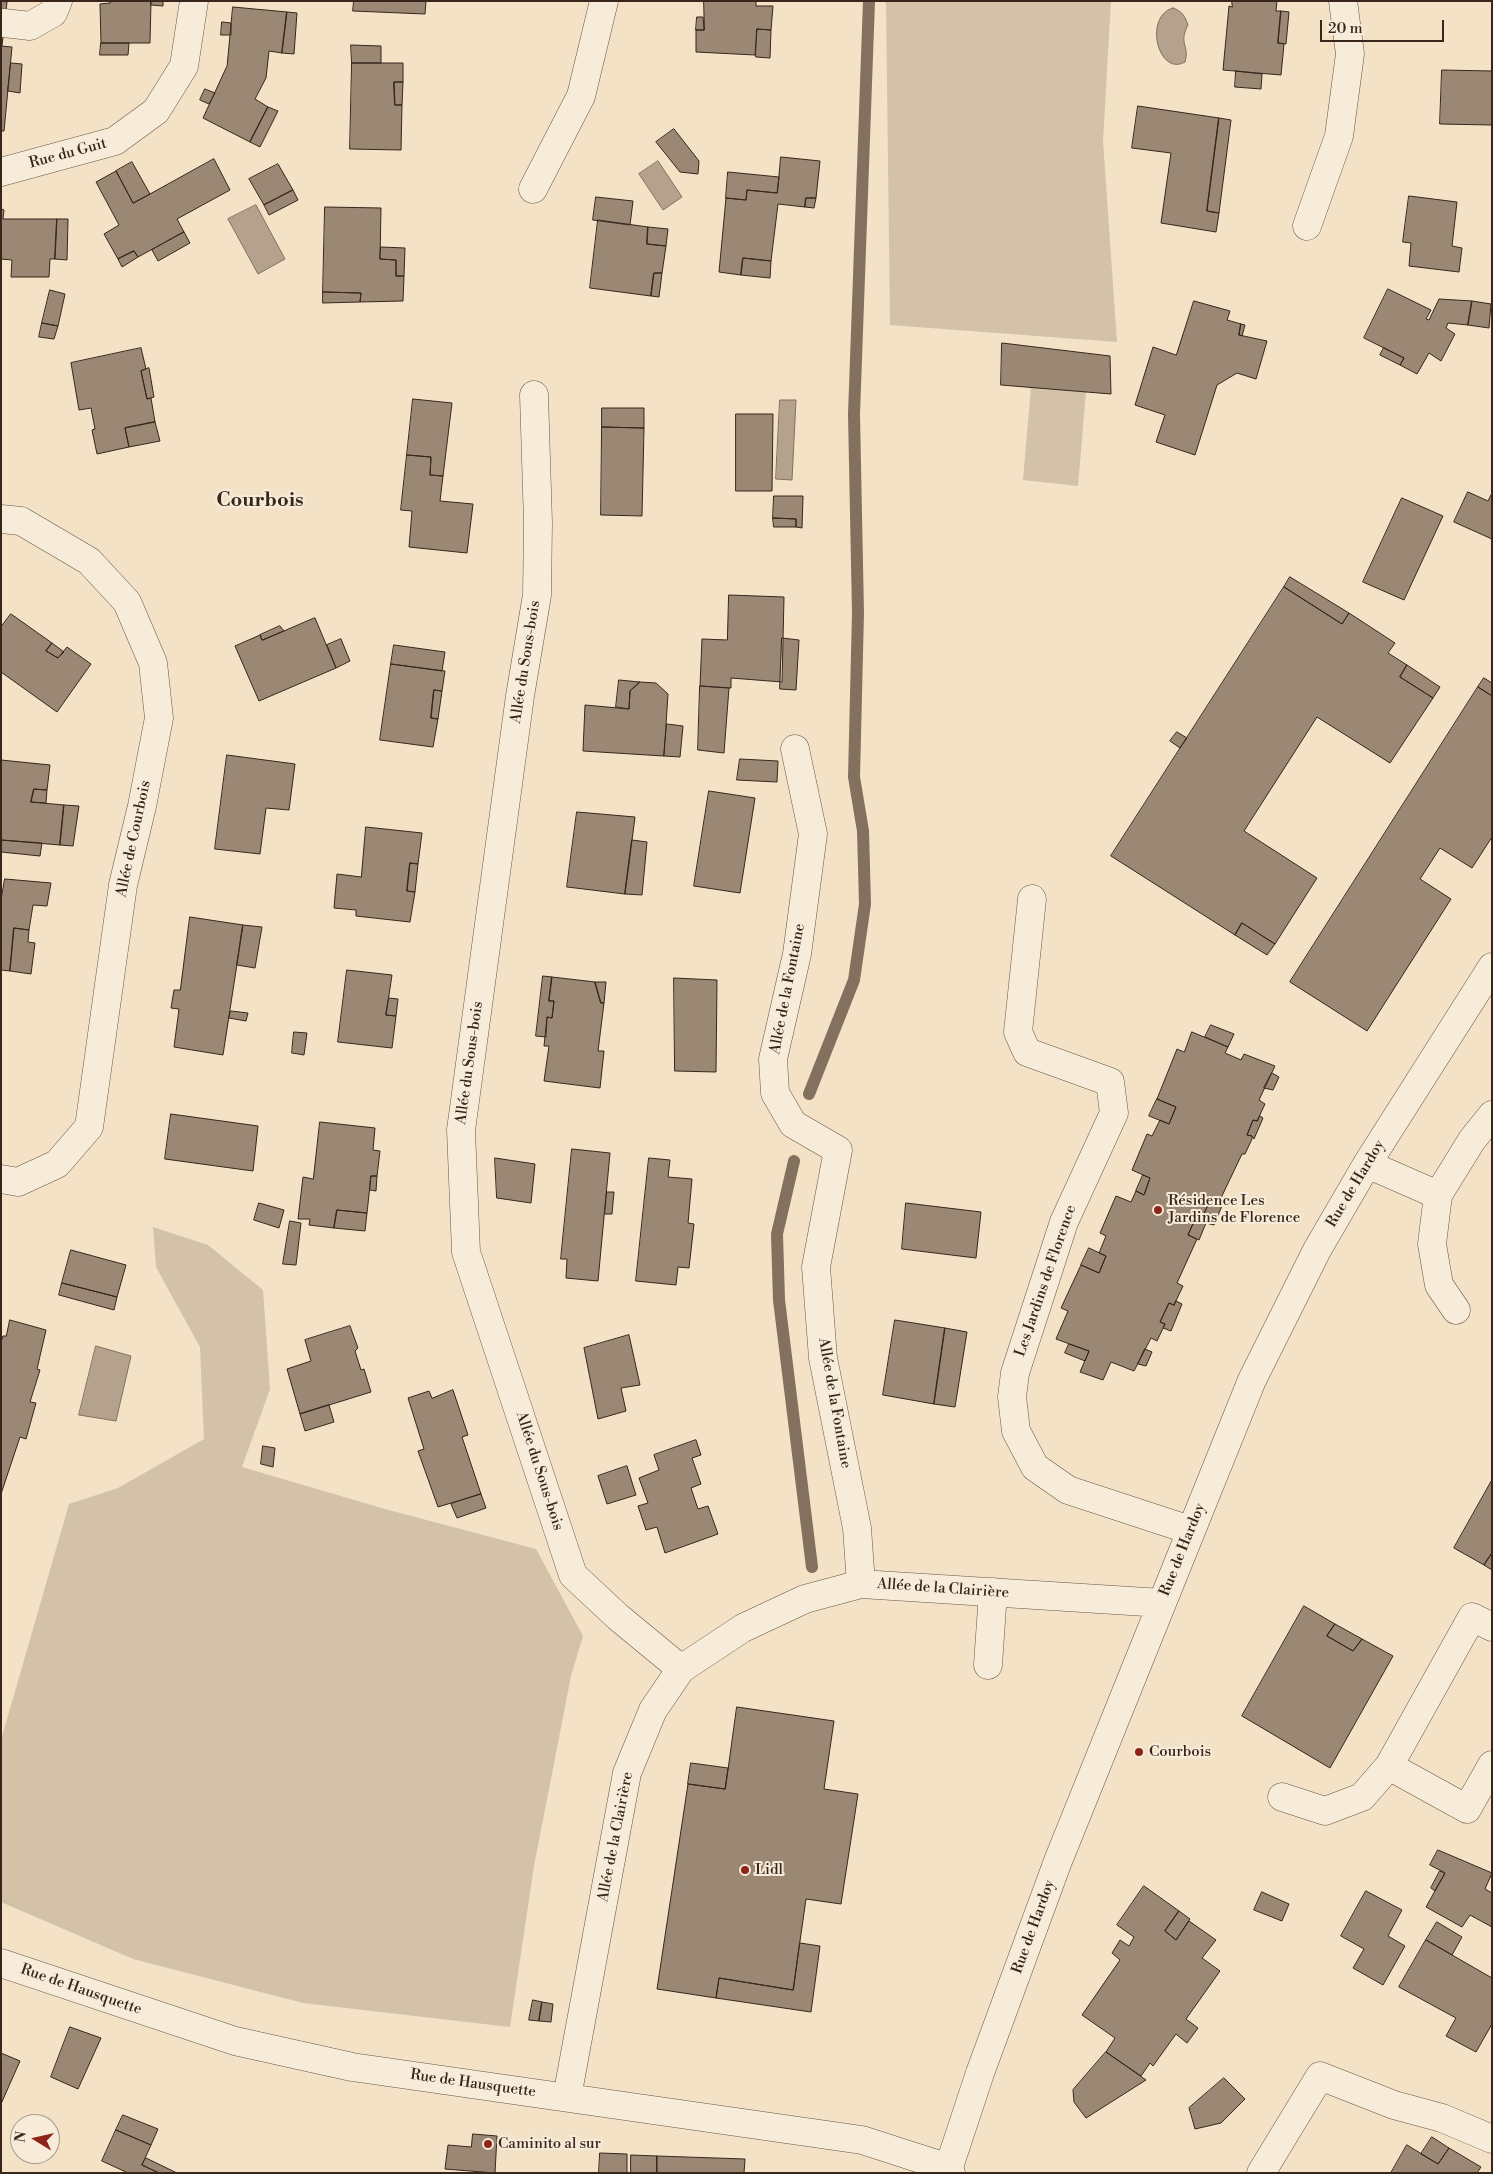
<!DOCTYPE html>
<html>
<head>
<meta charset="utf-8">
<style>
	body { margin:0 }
	#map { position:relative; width:1493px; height:2174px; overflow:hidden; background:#f3e2c5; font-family:"Libre Bodoni",serif }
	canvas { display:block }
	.frame { position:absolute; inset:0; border:2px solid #39251c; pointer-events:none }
	.north { position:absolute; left:10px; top:2114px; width:50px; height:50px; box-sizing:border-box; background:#f7ecd9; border:1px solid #ab9c8d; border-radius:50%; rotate:279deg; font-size:14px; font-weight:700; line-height:20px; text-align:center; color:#39251c }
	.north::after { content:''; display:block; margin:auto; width:18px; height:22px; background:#8f2418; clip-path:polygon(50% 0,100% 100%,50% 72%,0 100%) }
	.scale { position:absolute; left:1320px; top:20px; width:124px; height:22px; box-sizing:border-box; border:2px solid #39251c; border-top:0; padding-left:6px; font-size:15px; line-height:18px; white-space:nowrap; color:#39251c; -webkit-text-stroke:4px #f7ecd9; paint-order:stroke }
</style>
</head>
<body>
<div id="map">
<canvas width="1493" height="2174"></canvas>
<div class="frame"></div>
<div class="north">N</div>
<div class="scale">20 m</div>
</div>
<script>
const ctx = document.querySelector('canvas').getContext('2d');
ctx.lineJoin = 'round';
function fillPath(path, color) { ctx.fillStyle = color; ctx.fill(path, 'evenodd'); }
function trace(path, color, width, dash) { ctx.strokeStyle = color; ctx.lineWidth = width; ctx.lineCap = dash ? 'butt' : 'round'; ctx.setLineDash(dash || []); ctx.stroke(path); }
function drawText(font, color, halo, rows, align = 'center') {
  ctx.font = font + ' "Libre Bodoni",serif'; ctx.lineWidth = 4; ctx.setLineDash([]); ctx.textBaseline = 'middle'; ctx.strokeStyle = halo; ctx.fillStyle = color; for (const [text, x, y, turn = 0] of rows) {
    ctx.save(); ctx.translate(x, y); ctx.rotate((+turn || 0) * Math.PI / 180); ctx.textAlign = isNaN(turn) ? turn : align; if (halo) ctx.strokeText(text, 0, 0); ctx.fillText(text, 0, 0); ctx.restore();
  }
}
const green = new Path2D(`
	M886 1H1111L1103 141 1117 342 890 325Z
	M1031 387 1086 392 1078 486 1023 480Z
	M153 1227 208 1245 263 1290 270 1389 242 1467 385 1509 536 1549 583 1636 571 1676 534 1866 510 2027 303 2003 133 1959 1 1902V1740L69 1504 118 1488 204 1439 200 1347 156 1267Z`);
const water = new Path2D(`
	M1173 8C1182 11 1185 16 1188 25 1178 44 1190 45 1185 62 1158 77 1143 16 1173 8Z
	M658 161 682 197 663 210 639 174Z
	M256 205 285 259 258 274 228 219Z
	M780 400H796L792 480 776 479Z
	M96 1346 131 1356 116 1421 79 1415Z`);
const stream = new Path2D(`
	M809 1094 854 980 865 904 863 831 854 777 858 613 854 414 869 1
	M794 1161 777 1234 779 1300 812 1567`);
const building = new Path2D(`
	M1 1 7 2 2 46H1Z
	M110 1H151L150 43H101L100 4 110 3Z
	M151 1H163V6L151 5Z
	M354 1H426L425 14 353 11Z
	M704 1H756V6H773L771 30 757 29 755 55 696 52V30H704Z
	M1232 1H1277L1276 11H1281L1278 43 1284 44 1281 75 1223 70 1229 6 1232 7Z
	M233 7 287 12 282 53 269 51 266 78 255 99 268 107 250 142 203 118 227 66Z
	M1281 11 1289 12 1286 44 1278 43Z
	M287 12 297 13 294 54 282 53Z
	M697 17H703L704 30H696Z
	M222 22 231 23V35H221Z
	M757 29 771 30 770 58 756 57Z
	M101 43H129L128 55H100Z
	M351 45 381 46V63H352Z
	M1 46 12 47 4 131H1Z
	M11 63 22 64 20 93 8 91Z
	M352 63H403V82H394L395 105H402L401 150 350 149Z
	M1442 70 1492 71V125L1440 124Z
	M1236 71 1262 74 1261 89 1235 87Z
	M394 82H403L402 105H395Z
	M205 89 215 93 209 104 200 100Z
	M1138 106 1219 118 1207 211 1219 213 1216 232 1161 223 1171 153 1132 148Z
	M268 107 278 111 260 147 250 142Z
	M1219 118 1231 120 1219 213 1207 211Z
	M674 129 699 161 698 174 680 172 656 142Z
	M781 157 820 161 816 198H806L805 207 778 204 771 261 743 258 741 275 719 272 726 198 746 200 747 190 777 193Z
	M214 159 230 190 177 219 184 232 138 257 134 251 118 259 104 234 119 225 96 182 116 171 133 203Z
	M132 162 150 194 133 203 116 171Z
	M278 164 293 190 264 205 249 179Z
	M728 172 779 177 777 193 747 190 746 200 726 198Z
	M293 190 298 200 269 215 264 205Z
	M1409 196 1457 202 1452 246 1462 248 1459 272 1409 266 1411 243 1403 242Z
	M596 197 633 201 630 225 593 220Z
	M806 198H816L814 208 805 207Z
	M325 207 381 208 380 259 396 260V276H404L403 301 360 302 361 293 323 292Z
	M1 209 4 210 3 219H57L55 259H50L49 277H11L12 260 1 259Z
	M57 219H68L67 260 55 259Z
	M598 220 648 227 647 244 666 246 662 273H654L651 296 590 288Z
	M648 227 668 229 666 246 647 244Z
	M184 232 190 243 158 261 152 250Z
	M381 247 405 248 404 276H396V260L380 259Z
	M134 251 138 257 122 267 118 259Z
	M743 258 771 261 770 278 741 275Z
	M654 273H662L659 297 651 296Z
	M1388 289 1431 310 1426 319 1429 320 1439 299 1472 301 1468 325 1448 323 1446 328 1455 334 1441 361 1429 353 1417 374 1400 365 1404 358 1364 338Z
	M50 290 65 294 58 326 42 323Z
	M323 292 361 293 360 302 323 303Z
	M1194 301 1230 311 1227 320 1241 324 1239 335 1267 341 1256 379 1237 373 1217 385 1195 455 1156 442 1165 415 1135 405 1153 347 1176 355Z
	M1472 301 1491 304 1489 328 1468 325Z
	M42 323 58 326 54 339 39 337Z
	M1241 324 1245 325 1242 336 1239 335Z
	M1002 343 1110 356 1111 394 1001 385Z
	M141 348 146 369 141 371 147 399 151 398 155 422 125 428 129 447 97 454 92 430 95 429 91 408 79 410 71 363Z
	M1384 348 1404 358 1400 365 1380 355Z
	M149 368 154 397 147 399 141 371Z
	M413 399 452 403 443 476 430 475 431 457 407 455Z
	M602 408H644V428L602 427Z
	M736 414H773L772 491H736Z
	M155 422 160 441 129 447 125 428Z
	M602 427 644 428 642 516 601 515Z
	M407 455 431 457 430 475 443 476 440 501 473 504 467 553 409 547 412 511 401 510Z
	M1468 492 1488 501 1492 493V539L1454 522Z
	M774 496H803L802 528 796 527V519L773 518Z
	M1402 498 1443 516 1404 600 1363 582Z
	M773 518 796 519V527H774Z
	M1290 577 1349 613 1342 624 1284 587Z
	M1284 587 1342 624 1349 613 1395 643 1388 653 1407 665 1400 677 1433 698 1390 763 1317 717 1244 831 1317 878 1275 944 1242 923 1235 935 1111 856Z
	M729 595 784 597 782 682 731 678V688L700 686 702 639 727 640Z
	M11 614 52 643 46 651 58 658 67 647 91 664 57 712 1 672V627Z
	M315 618 336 668 259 701 235 646 260 635 262 640Z
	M280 626 284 631 262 640 260 635Z
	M782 638 799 640 796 690 780 689Z
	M341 639 350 661 336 668 327 645Z
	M52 643 64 652 58 658 46 651Z
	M394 645 445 652 442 671 391 664Z
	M391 664 445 671 442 691 434 690 431 718 438 719 433 747 380 740Z
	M1407 665 1440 687 1433 698 1400 677Z
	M1484 678 1492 683V696L1478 687Z
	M619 680 640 682 630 691 629 709 616 707Z
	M640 682 656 683 668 694 664 756 583 751 585 705 629 709 630 691Z
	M700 686 729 688 724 753 698 750Z
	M1478 687 1492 696V837L1472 868 1440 848 1420 879 1451 899 1367 1031 1290 982Z
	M434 690 442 691 438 719 431 718Z
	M667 724 683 726 680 757 664 756Z
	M1177 732 1187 738 1180 748 1170 741Z
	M227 755 295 764 289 810 266 808 260 854 215 849Z
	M740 759 778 761 777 782 737 780Z
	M1 760 50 765 47 790 34 789 31 802 64 805 60 845 1 840Z
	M34 789 47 790 46 803 31 802Z
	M709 791 755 798 740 893 694 886Z
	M64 805 79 806 73 846 60 845Z
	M577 812 635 817 625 894 567 887Z
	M366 827 422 833 418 864 410 863 407 891 415 892 410 922 356 916V910L334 908 337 874 361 877Z
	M1 840 42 843 40 856 1 852Z
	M632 840 647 842 642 895 625 894Z
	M410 863 418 864 415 892 407 891Z
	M5 879 51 883 47 906 33 905 29 930 14 928 10 971 1 970V900Z
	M190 917 243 925 223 1055 174 1047 179 1009 171 1008 174 990H180Z
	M1242 923 1275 944 1267 955 1235 935Z
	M243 925 262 927 255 968 237 965Z
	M14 928 29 930 28 942 35 943 31 974 10 971Z
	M347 970 392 975 386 1015 396 1016 392 1048 338 1042Z
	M543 976 552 977 549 1001H554L552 1018 547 1017 546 1037 536 1036Z
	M552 977 595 982 601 1003H604L598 1051H604L600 1088 544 1081 549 1046H544L547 1017 552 1018 554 1001H549Z
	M674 978 717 980 716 1072 675 1071Z
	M595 982H606L604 1003H601Z
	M389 998 398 999 396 1016 386 1015Z
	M231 1011 248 1013 246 1021 229 1018Z
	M1211 1025 1234 1034 1228 1047 1205 1037Z
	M294 1032 307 1033 304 1055 292 1053Z
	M1192 1032 1228 1047 1225 1053 1241 1060 1244 1054 1275 1066 1259 1100 1265 1104 1257 1121 1253 1120 1247 1135 1252 1136V1139L1245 1154H1242L1220 1200 1212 1197 1201 1219 1196 1217 1188 1235 1197 1239 1177 1283 1183 1286 1174 1305 1169 1303 1160 1322 1165 1324 1157 1341 1151 1338 1134 1371 1111 1362 1103 1380 1080 1372 1089 1351 1056 1339 1068 1311 1061 1308 1081 1265 1099 1273 1106 1256 1099 1253 1106 1236 1100 1233 1116 1196 1131 1202 1136 1191 1144 1195 1150 1178 1132 1170 1147 1134 1152 1136 1160 1120 1169 1124 1176 1107 1157 1099 1177 1049 1184 1052Z
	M1272 1073 1279 1077 1273 1090 1264 1088Z
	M1157 1099 1176 1107 1169 1124 1149 1116Z
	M171 1114 258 1126 253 1171 165 1159Z
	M1260 1116 1263 1118 1254 1139 1252 1136 1247 1135 1253 1120 1257 1121Z
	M320 1122 375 1128 373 1150 380 1151 377 1176H371L367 1213 337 1210 334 1228 309 1225 310 1219H298L303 1177 313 1179Z
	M572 1149 610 1153 598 1281 566 1278 567 1259H561Z
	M495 1158 535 1164 531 1203 497 1198Z
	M649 1158 670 1160 668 1177 692 1179 688 1223 694 1224 689 1268 678 1267 676 1285 636 1281Z
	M1143 1175 1150 1178 1144 1195 1136 1191Z
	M371 1176H377L376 1191 370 1190Z
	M607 1192H614L612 1214H605Z
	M1212 1197 1224 1201 1214 1225 1206 1223 1199 1240 1188 1235 1196 1217 1201 1219Z
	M259 1203 284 1210 279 1228 254 1220Z
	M906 1203 981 1212 976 1258 902 1249Z
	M337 1210 367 1213 365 1231 334 1228Z
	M290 1221 301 1223 296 1265 283 1264Z
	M1089 1248 1106 1256 1099 1273 1081 1265Z
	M71 1250 126 1265 117 1297 62 1283Z
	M62 1283 117 1297 114 1310 59 1295Z
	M1176 1301 1182 1304 1171 1331 1163 1328 1165 1324 1160 1322 1169 1303 1174 1305Z
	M10 1320 46 1330 37 1369 40 1370 30 1402 36 1403 26 1439 20 1437 1 1494V1342L3 1336H6Z
	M895 1320 945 1328 934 1404 883 1395Z
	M350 1326 358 1348 355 1351 361 1370 364 1369 371 1392 300 1414 287 1369 311 1361 305 1340Z
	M945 1328 967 1332 955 1407 934 1404Z
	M629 1335 640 1385 621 1388 626 1411 598 1419 584 1348Z
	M1069 1344 1089 1351 1085 1361 1065 1353Z
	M1145 1349 1152 1352 1146 1366 1138 1364Z
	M453 1390 468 1435 462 1437 481 1494 438 1507 418 1451 424 1449 408 1398 429 1391 432 1398Z
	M329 1405 334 1422 305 1431 300 1414Z
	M696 1440 701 1455 692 1458 701 1484 691 1488 698 1509 708 1506 718 1534 665 1553 657 1527 646 1530 638 1506 648 1503 639 1478 659 1470 654 1455Z
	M263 1446 275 1448 273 1467 261 1464Z
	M627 1466 636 1495 607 1504 598 1476Z
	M1492 1480V1553L1484 1565 1454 1548Z
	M481 1494 486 1508 457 1518 451 1504Z
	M1492 1553V1570L1484 1565Z
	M1304 1606 1335 1624 1327 1636 1353 1651 1362 1639 1393 1656 1330 1768 1242 1716Z
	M1335 1624 1362 1639 1353 1651 1327 1636Z
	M737 1707 834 1721 824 1789 858 1794 841 1904 806 1899 793 1990 719 1978 716 1998 657 1989 688 1784 725 1789Z
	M691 1763 728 1768 725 1789 688 1784Z
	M1438 1850 1492 1873 1485 1889 1492 1893V1927L1470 1915 1462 1927 1426 1907 1445 1873 1430 1865Z
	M1440 1871 1445 1873 1435 1891 1431 1888Z
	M1144 1886 1179 1911 1165 1931 1176 1940 1189 1921 1216 1940 1202 1958 1220 1971 1186 2019 1198 2028 1187 2043 1176 2034 1153 2066 1150 2063 1141 2076 1106 2052 1115 2038 1082 2015 1120 1960 1112 1953 1120 1940 1129 1946 1134 1937 1117 1925Z
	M1366 1891 1402 1910 1388 1936 1405 1946 1383 1985 1353 1968 1364 1949 1341 1936Z
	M1262 1892 1289 1904 1282 1921 1254 1910Z
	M1179 1911 1190 1919 1176 1940 1165 1931Z
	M1437 1922 1462 1937 1452 1955 1426 1940Z
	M1426 1940 1492 1978V2024L1476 2052 1446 2036 1456 2018 1399 1987Z
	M800 1943 820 1946 811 2012 716 1998 719 1978 793 1990Z
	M533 2000 542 2002 539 2021 529 2020Z
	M542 2002 553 2004 551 2022 539 2021Z
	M70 2027 101 2038 78 2089 51 2077Z
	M1106 2052 1146 2080 1086 2118 1074 2102 1073 2090Z
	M1 2053 20 2061 1 2104Z
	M1224 2078 1245 2099 1221 2123 1195 2129 1189 2108Z
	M123 2115 158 2129 151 2145 116 2130Z
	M116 2130 151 2145 142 2165 159 2173H128L102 2161Z
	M473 2134 497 2136 495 2173 445 2169 448 2145 471 2147Z
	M1432 2137 1449 2148 1438 2164 1421 2154Z
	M1407 2145 1438 2164 1449 2148 1481 2167 1477 2173H1391Z
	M600 2153 627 2154V2173H599Z
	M631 2155 657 2156V2173H631Z
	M657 2156 745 2159 744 2173H657Z
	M146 2158 177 2173H159L142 2165Z`);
const minor = new Path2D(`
	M4 23 30 26 53 13 58 1
	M1 172 115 141 156 111 184 66 194 1
	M533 189 581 96 604 1
	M1307 226 1339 136 1350 54 1343 1
	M534 395 538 523 537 595 520 696 461 1130 466 1252 573 1575 618 1617 681 1669
	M1 519 21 521 89 561 127 602 153 663 159 718 142 806 123 885 89 1127 57 1164 18 1182 1 1179
	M795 749 813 834 797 954 773 1059 775 1093 793 1124 838 1150 816 1267 823 1358 857 1528 861 1584
	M1032 899 1018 1032 1027 1052 1110 1082 1114 1113 1064 1222 1015 1373 1012 1397 1016 1431 1035 1467 1068 1490 1190 1530
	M1367 1164 1438 1195 1432 1244 1439 1285 1456 1310
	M1438 1195 1472 1140 1492 1115
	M988 1665 993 1592
	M1389 1766 1472 1617 1492 1627
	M1282 1797 1325 1811 1362 1797 1389 1766 1467 1809 1492 1765
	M1 1963 235 2041 352 2067 862 2140 949 2168 951 2173
	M567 2097 627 1773 653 1710 681 1669 743 1628 805 1599 861 1584 1162 1603
	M947 2173 980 2073 1058 1861 1252 1380 1317 1250 1367 1164 1492 967
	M1261 2173 1320 2076 1394 2105 1442 2118 1492 2139`);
const markers = [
	[1158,1210,5,"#8f2418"],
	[1139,1752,5,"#8f2418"],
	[745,1870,5,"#8f2418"],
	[488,2144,5,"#8f2418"]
];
const streetNames = [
	["Rue du Guit",68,154,-15],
	["Allée du Sous-bois",526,662,-81],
	["Allée de Courbois",134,839,-78],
	["Allée de la Fontaine",788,989,-79],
	["Allée du Sous-bois",470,1063,-82],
	["Rue de Hardoy",1356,1184,-59],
	["Les Jardins de Florence",1046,1281,-71],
	["Allée de la Fontaine",834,1403,80],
	["Allée du Sous-bois",539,1471,72],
	["Rue de Hardoy",1183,1550,-68],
	["Allée de la Clairière",943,1589,4],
	["Allée de la Clairière",616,1837,-79],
	["Rue de Hardoy",1034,1927,-70],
	["Rue de Hausquette",81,1990,19],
	["Rue de Hausquette",473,2084,8]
];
const poiNames = [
	["Résidence Les",1168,1201],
	["Jardins de Florence",1168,1218],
	["Courbois",1149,1752],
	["Lidl",755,1870],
	["Caminito al sur",498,2144]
];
const districtNames = [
	["Courbois",260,501]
];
fillPath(green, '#d3c2a8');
fillPath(water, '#b4a28c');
trace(water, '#83705f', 1);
trace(stream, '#83705f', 12);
fillPath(building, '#9a8774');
trace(building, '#39251c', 1);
trace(minor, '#685446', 29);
trace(minor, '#f7ecd9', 28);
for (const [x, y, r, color] of markers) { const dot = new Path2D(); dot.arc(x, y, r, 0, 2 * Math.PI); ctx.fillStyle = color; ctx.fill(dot); trace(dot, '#f7ecd9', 2); }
drawText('15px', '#39251c', '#f7ecd9', streetNames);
drawText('15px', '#39251c', '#f7ecd9', poiNames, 'left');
drawText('bold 20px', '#39251c', '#f7ecd9', districtNames);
</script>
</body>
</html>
